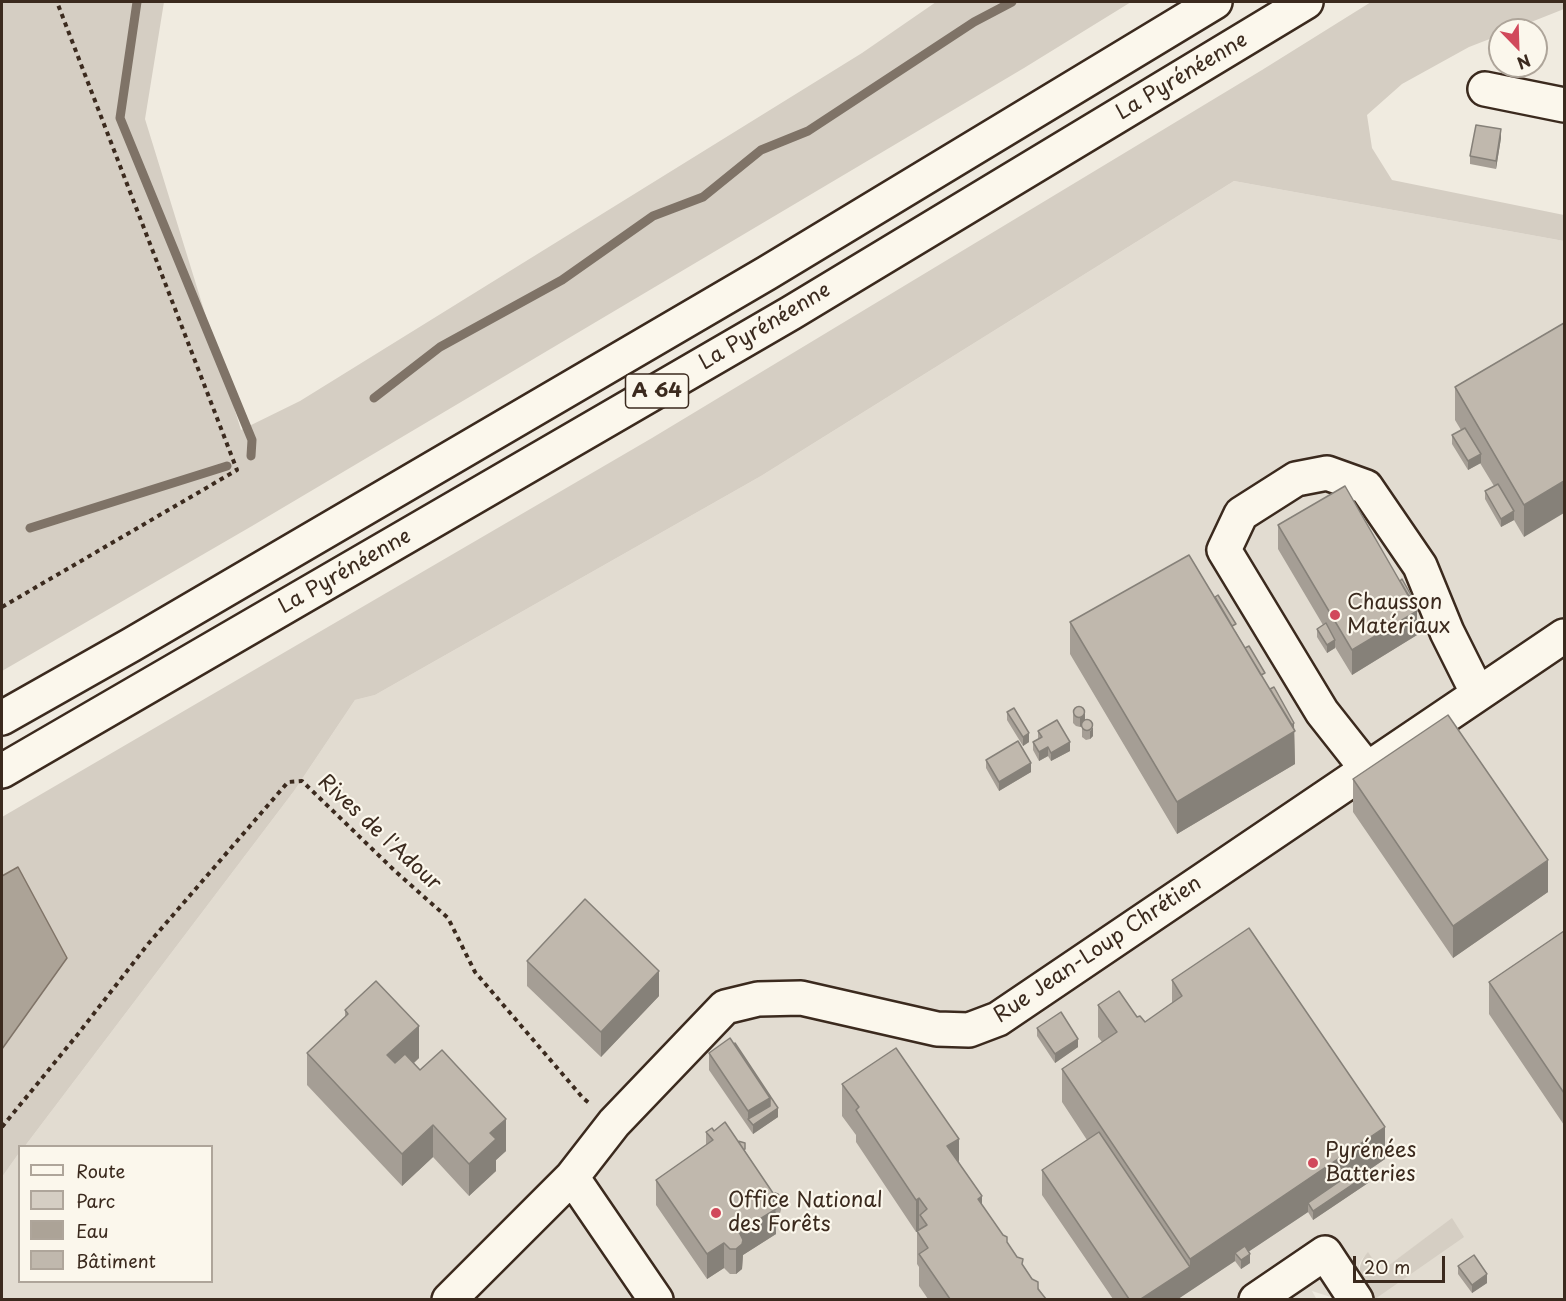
<!DOCTYPE html>
<html>
<head>
<meta charset="utf-8">
<style>
	body { margin:0 }
	#map { position:relative; width:1566px; height:1301px; overflow:hidden; background:#f0ebe0; font-family:"Playpen Sans",sans-serif }
	canvas { display:block }
	.frame { position:absolute; inset:0; border:3px solid #3b2a1e; pointer-events:none }
	.legend { position:absolute; left:18px; top:1145px; width:195px; height:138px; box-sizing:border-box; background:#fbf7ec; border:2px solid #aea59a; margin:0; padding:8px 10px; list-style:none; font-size:18px; color:#3b2a1e }
	.legend li { display:flex; align-items:center; gap:12px; height:30px }
	.legend b { width:30px; border:2px solid #aea59a }
	.north { position:absolute; left:1488px; top:18px; width:60px; height:60px; box-sizing:border-box; background:#fbf7ec; border:2px solid #aea59a; border-radius:50%; rotate:157deg; font-size:16px; font-weight:700; line-height:24px; text-align:center; color:#3b2a1e }
	.north::after { content:''; display:block; margin:auto; width:21px; height:27px; background:#d1495b; clip-path:polygon(50% 0,100% 100%,50% 72%,0 100%) }
	.scale { position:absolute; left:1353px; top:1256px; width:92px; height:27px; box-sizing:border-box; border:3px solid #3b2a1e; border-top:0; padding-left:8px; font-size:18px; line-height:21px; white-space:nowrap; color:#3b2a1e; -webkit-text-stroke:4px #fbf7ec; paint-order:stroke }
</style>
</head>
<body>
<div id="map">
<canvas width="1566" height="1301"></canvas>
<div class="frame"></div>
<ul class="legend">
<li><b style="height:8px;background:#fbf7ec"></b>Route</li>
<li><b style="height:16px;background:#d5cec3"></b>Parc</li>
<li><b style="height:16px;background:#aca397"></b>Eau</li>
<li><b style="height:16px;background:#c0b8ad"></b>Bâtiment</li>
</ul>
<div class="north">N</div>
<div class="scale">20 m</div>
</div>
<script>
const ctx = document.querySelector('canvas').getContext('2d');
ctx.lineJoin = 'round';
function fillPath(path, color) { ctx.fillStyle = color; ctx.fill(path, 'evenodd'); }
function trace(path, color, width, dash) { ctx.strokeStyle = color; ctx.lineWidth = width; ctx.lineCap = dash ? 'butt' : 'round'; ctx.setLineDash(dash || []); ctx.stroke(path); }
function drawText(font, color, halo, rows, align = 'center') {
  ctx.font = font + ' "Playpen Sans",sans-serif'; ctx.lineWidth = 4.5; ctx.setLineDash([]); ctx.textBaseline = 'middle'; ctx.strokeStyle = halo; ctx.fillStyle = color; for (const [text, x, y, turn = 0] of rows) {
    ctx.save(); ctx.translate(x, y); ctx.rotate((+turn || 0) * Math.PI / 180); ctx.textAlign = isNaN(turn) ? turn : align; if (halo) ctx.strokeText(text, 0, 0); ctx.fillText(text, 0, 0); ctx.restore();
  }
}
const built = new Path2D(`
	M1234 181 1564 241V1299L1340 1300 1312 1291 1317 1300 2 1299V1177L19 1153 20 1282H212V1146H25L294 791 355 700 375 695 761 476ZM1452 1219 1375 1299 1359 1275V1265L1362 1259 1368 1253 1381 1271Z`);
const green = new Path2D(`
	M2 2H164L145 119 241 430 300 401 862 53 936 2H1131L1024 68 252 526 2 671Z
	M1371 2H1564V9L1511 30H1500V35L1469 47 1402 84 1367 115 1372 148 1392 180 1564 215V241L1234 181 761 476 375 695 355 700 294 791 25 1146H20L19 1153 2 1177V1049L67 958 18 867 2 876V817L652 438 1262 70Z
	M1452 1218 1464 1237 1375 1299C1364 1282 1351 1271 1368 1252L1381 1271Z`);
const water = new Path2D(`
	M18 867 67 958 2 1049V876Z`);
const stream = new Path2D(`
	M137 2 120 118 252 440 251 456
	M374 398 440 347 562 280 653 216 703 197 761 150 808 131 974 22 1012 2
	M30 528 227 466`);
const path = new Path2D(`
	M2 607 237 470 57 2
	M2 1127 78 1034 148 944 288 782 302 781 396 872 448 918 475 972 583 1098 589 1103`);
const minor = new Path2D(`
	M1485 89 1564 105
	M1367 769 1322 712 1224 550 1241 514 1296 479 1327 473 1366 487 1420 566 1447 632 1478 694
	M449 1300 572 1177
	M656 1300 572 1177 614 1123 725 1007 758 999 801 998 937 1029 969 1030 998 1019 1564 636
	M1256 1300 1325 1253 1356 1300`);
const highway = new Path2D(`
	M2 718 131 645 767 273 1215 2
	M2 771 791 313 1306 2`);
const wall = new Path2D(`
	M1501 138 1496 169 1470 164V156Z
	M1564 323 1524 537 1514 520 1501 527 1485 499V491L1494 486 1480 463 1468 470 1452 444V435L1461 430 1455 420V387Z
	M1278 525 1400 581 1411 601 1417 635 1352 675 1335 647V648L1327 653 1317 637V629L1323 625 1278 549Z
	M1070 622 1236 632 1294 730 1295 764 1177 834 1070 654Z
	M1007 712 1029 742 1023 746 1007 720Z
	M1073 714 1085 720 1093 736 1090 739 1086 740 1082 737V726L1080 727 1076 726 1073 723Z
	M1038 731 1070 751 1051 761 1048 756 1039 761 1033 750V742L1038 739Z
	M986 760 1031 772 999 791 986 768Z
	M1353 779 1548 892 1453 958 1353 812Z
	M1564 931V1125L1489 1014V982Z
	M527 961 659 996 601 1057 527 986Z
	M1172 980 1385 1159 1369 1170 1371 1181 1313 1220 1308 1212 1248 1252 1250 1263 1241 1269 1235 1261 1178 1299H1113L1042 1195V1170L1087 1140 1062 1102V1069L1102 1042 1098 1037V1005L1137 1017 1145 1022 1172 1003Z
	M345 1010 419 1058 414 1063 420 1070 506 1151 496 1160V1171L469 1196 433 1157 402 1186 307 1085V1053L345 1017Z
	M1037 1028 1078 1047 1055 1063 1037 1036Z
	M709 1053 778 1117 753 1134 709 1070Z
	M842 1084 959 1162 982 1205 1046 1299H928L919 1286V1267L917 1264V1232H916L856 1142V1135L842 1116Z
	M714 1131 745 1151 781 1206 780 1213H776V1234L743 1255 742 1269 736 1274H730L724 1268 707 1279 656 1205V1180L706 1145V1132Z
	M1458 1266 1487 1283 1472 1293 1458 1274Z`);
const shadedWall = new Path2D(`
	M1501 129V138L1496 169V161Z
	M1481 454V463L1468 470V461Z
	M1564 481V513L1524 537V505Z
	M1514 511V520L1501 527V519Z
	M1417 611V635L1352 675V650Z
	M1335 640V648L1327 653V645Z
	M1085 713V721L1083 725 1080 727V718Z
	M1294 723 1295 764 1177 834V802L1281 730Z
	M1093 727V736L1090 739V731Z
	M1029 733V742L1023 746V737Z
	M1070 742V751L1051 761V753Z
	M1048 747V756L1039 761V752Z
	M1031 763V772L999 791V782Z
	M1548 860V892L1453 958V926Z
	M659 971V996L601 1057V1032Z
	M419 1026V1058L387 1087V1055Z
	M1078 1039V1047L1055 1063V1054Z
	M770 1098 778 1108V1117L753 1134V1125L748 1119V1128V1111Z
	M506 1119V1151L496 1160V1171L469 1196V1164L490 1133Z
	M433 1125V1157L402 1186V1154Z
	M1385 1127V1159L1312 1209 1308 1203V1212L1239 1258 1235 1253V1261L1190 1291V1259Z
	M959 1139V1171L947 1146Z
	M1371 1172V1181L1313 1220V1211Z
	M775 1196 776 1234 743 1255 742 1269 736 1274V1249L739 1232 769 1200Z
	M982 1196V1228L978 1199Z
	M781 1198V1206L780 1213V1204Z
	M919 1198V1231L916 1232V1200Z
	M724 1243V1268L707 1279V1254Z
	M1250 1254V1263L1241 1269V1260Z
	M1190 1267V1291L1178 1299H1141Z
	M1487 1274V1283L1472 1293V1285Z`);
const building = new Path2D(`
	M1476 125 1501 129 1496 161 1470 156Z
	M1564 323V481L1524 505 1455 387Z
	M1465 428 1481 454 1468 461 1452 435Z
	M1498 484 1514 511 1501 519 1485 491Z
	M1345 486 1417 611 1352 650 1278 525Z
	M1189 555 1295 731 1177 802 1070 622Z
	M1402 579 1411 595 1409 596 1400 581Z
	M1218 595 1236 624 1232 626 1215 597Z
	M1326 623 1335 640 1327 645 1317 629Z
	M1249 646 1265 673 1261 675 1245 648Z
	M1274 687 1294 723 1292 725 1270 689Z
	M1073.5 712a5.5 5.5 0 1 1 11 0a5.5 5.5 0 1 1-11 0Z
	M1014 708 1029 733 1023 737 1007 712Z
	M1448 715 1548 860 1453 926 1353 779Z
	M1081.5 725a5.5 5.5 0 1 1 11 0a5.5 5.5 0 1 1-11 0Z
	M1057 720 1070 742 1051 753 1048 747 1039 752 1033 742 1042 737 1038 731Z
	M1018 741 1031 763 999 782 986 760Z
	M585 899 659 971 601 1032 527 961Z
	M1249 928 1385 1127 1190 1259 1062 1069 1117 1032 1098 1005 1119 991 1137 1017 1140 1016 1145 1022 1182 996 1172 980Z
	M1564 931V1093L1489 982Z
	M376 981 419 1026 387 1055 395 1063 405 1054 420 1070 442 1050 506 1119 490 1133 496 1139 469 1164 433 1125 402 1154 307 1053 348 1014 345 1010Z
	M1061 1012 1078 1039 1055 1054 1037 1028Z
	M730 1038 770 1098 748 1111 709 1053Z
	M735 1043 778 1108 753 1125 748 1119 770 1106V1098L734 1044Z
	M896 1048 959 1139 947 1146 982 1196 978 1199 1003 1235 1007 1237V1242L1017 1257 1023 1259 1022 1264 1032 1279 1038 1282V1289L1046 1299H950L919 1254 928 1248 917 1231 927 1225 920 1215 927 1209 919 1198 916 1200 856 1110 859 1107 842 1084Z
	M725 1122 775 1196 769 1200 776 1209 739 1232 743 1240 742 1244 736 1249H730L724 1243 707 1254 656 1180 713 1140 706 1132 712 1128 714 1131Z
	M1099 1132 1190 1267 1141 1299H1129L1042 1170Z
	M738 1141 745 1143V1149L744 1150Z
	M1365 1164 1371 1172 1313 1211 1308 1203Z
	M775 1193 778 1194 781 1198 780 1204H775V1196L774 1194Z
	M1245 1246 1250 1254 1241 1260 1235 1253Z
	M1474 1255 1487 1274 1472 1285 1458 1266Z`);
const markers = [
	[1335,615,6,"#d1495b"],
	[1313,1163,6,"#d1495b"],
	[716,1213,6,"#d1495b"]
];
const shields = [
	[657,391,63]
];
const shieldNames = [
	["A 64",657,391]
];
const streetNames = [
	["La Pyrénéenne",1182,77,-31],
	["La Pyrénéenne",765,327,-31],
	["La Pyrénéenne",345,572,-30],
	["Rives de l'Adour",379,833,43],
	["Rue Jean-Loup Chrétien",1098,950,-34]
];
const poiNames = [
	["Chausson",1347,603],
	["Matériaux",1347,627],
	["Pyrénées",1325,1151],
	["Batteries",1325,1175],
	["Office National",728,1201],
	["des Forêts",728,1225]
];
fillPath(built, '#e2dcd1');
fillPath(green, '#d5cec3');
fillPath(water, '#aca397');
trace(water, '#7f7367', 1.5);
trace(stream, '#7f7367', 9);
trace(minor, '#3b2a1e', 38);
trace(highway, '#3b2a1e', 38);
trace(path, '#3b2a1e', 4, [4.5, 4.5]);
trace(minor, '#fbf7ec', 33);
trace(highway, '#fbf7ec', 33);
fillPath(wall, '#a59e95');
fillPath(shadedWall, '#868179');
fillPath(building, '#c0b8ad');
trace(building, '#868179', 1.5);
for (const [x, y, r, color] of markers) { const dot = new Path2D(); dot.arc(x, y, r, 0, 2 * Math.PI); ctx.fillStyle = color; ctx.fill(dot); trace(dot, '#fbf7ec', 2); }
for (const [x, y, w] of shields) { const box = new Path2D(); box.roundRect(x - w / 2, y - 17, w, 34, 4.5); ctx.fillStyle = '#fbf7ec'; ctx.fill(box); trace(box, '#3b2a1e', 1.5); }
drawText('bold 20px', '#3b2a1e', null, shieldNames);
drawText('21px', '#3b2a1e', '#fbf7ec', streetNames);
drawText('21px', '#3b2a1e', '#fbf7ec', poiNames, 'left');
</script>
</body>
</html>
